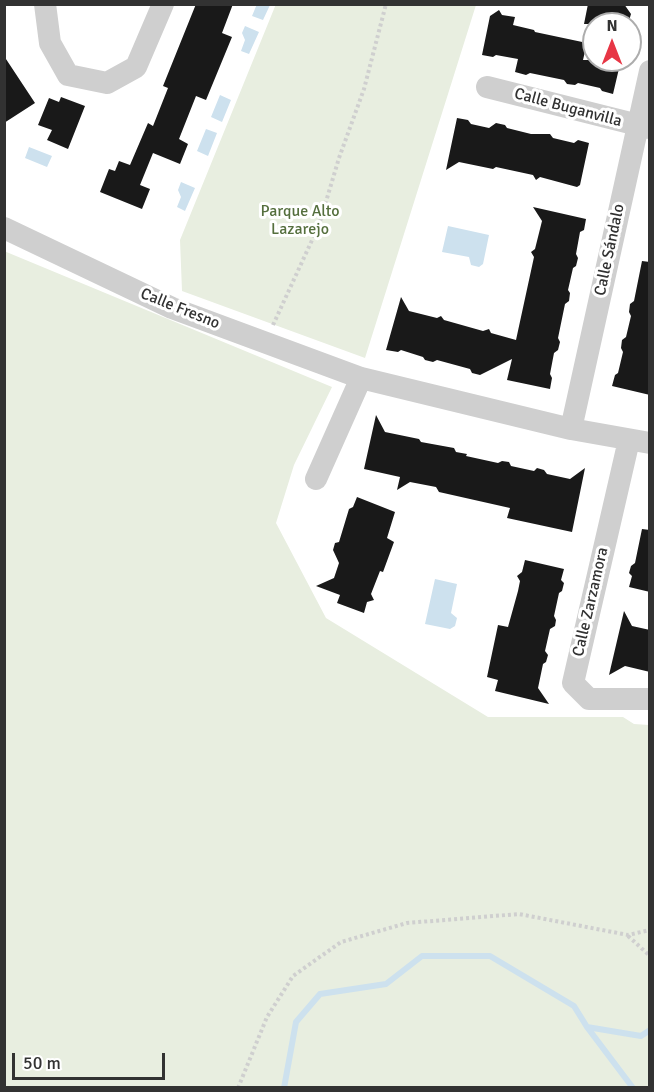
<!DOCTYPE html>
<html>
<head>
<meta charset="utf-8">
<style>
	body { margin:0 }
	#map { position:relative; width:654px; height:1092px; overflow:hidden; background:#fff; font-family:Signika,sans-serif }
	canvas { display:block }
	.frame { position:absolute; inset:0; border:6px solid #323232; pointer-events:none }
	.north { position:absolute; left:582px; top:12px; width:60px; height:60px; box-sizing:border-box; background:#fff; border:2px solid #adadad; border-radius:50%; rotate:0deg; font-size:16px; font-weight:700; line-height:24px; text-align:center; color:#323232 }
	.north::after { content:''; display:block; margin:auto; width:21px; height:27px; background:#e73645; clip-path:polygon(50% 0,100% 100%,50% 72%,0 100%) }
	.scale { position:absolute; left:12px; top:1053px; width:153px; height:27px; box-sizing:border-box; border:3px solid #323232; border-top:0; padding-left:8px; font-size:18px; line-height:21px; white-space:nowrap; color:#323232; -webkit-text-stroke:4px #fff; paint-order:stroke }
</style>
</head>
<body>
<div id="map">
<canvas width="654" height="1092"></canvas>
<div class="frame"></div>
<div class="north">N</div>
<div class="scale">50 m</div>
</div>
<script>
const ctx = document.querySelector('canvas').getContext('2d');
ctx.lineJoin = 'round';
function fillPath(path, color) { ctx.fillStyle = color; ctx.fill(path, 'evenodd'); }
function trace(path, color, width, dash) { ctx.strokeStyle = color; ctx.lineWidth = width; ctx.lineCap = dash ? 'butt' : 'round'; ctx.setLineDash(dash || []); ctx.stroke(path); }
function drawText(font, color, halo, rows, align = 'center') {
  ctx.font = font + ' Signika,sans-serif'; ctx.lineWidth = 6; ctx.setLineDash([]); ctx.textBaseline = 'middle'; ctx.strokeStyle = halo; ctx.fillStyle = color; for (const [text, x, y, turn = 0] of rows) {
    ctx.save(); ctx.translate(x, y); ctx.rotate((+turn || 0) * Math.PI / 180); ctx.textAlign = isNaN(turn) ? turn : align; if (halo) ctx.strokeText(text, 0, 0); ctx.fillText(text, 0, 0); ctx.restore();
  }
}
const green = new Path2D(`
	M276 4 476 5 365 358 182 291 180 240Z
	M4 251 332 387 294 465 276 523 326 618 488 717H623L634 724 649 725V1087H5Z`);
const water = new Path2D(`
	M257 4 270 5 263 20 252 16Z
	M245 26 259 32 249 54 241 51 245 40 242 33Z
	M220 95 231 100 222 122 211 117Z
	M206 129 217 133 208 156 197 151Z
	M29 147 52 156 47 167 25 158Z
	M181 182 195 188 185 211 177 207 181 197 178 190Z
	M448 226 489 235 483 264 479 267 471 265 469 257 442 252Z
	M435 579 457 584 451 613 457 618 455 626 450 629 425 624Z`);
const stream = new Path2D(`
	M587 1027 641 1036 650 1030
	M284 1088 296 1022 320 994 386 984 422 956H490L574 1006 587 1027 633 1088`);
const building = new Path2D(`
	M196 4H233L222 33 232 37 206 100 196 96 179 139 188 144 180 164 153 153 140 185 150 189 142 209 100 192 109 169 115 171 119 161 130 165 148 123 153 126 168 88 163 86Z
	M588 4H624L631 14 628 24H584Z
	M499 10 502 15 515 17 513 25 534 30 535 32 587 43 583 60H621L613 94 602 91 600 88 578 83 575 85 567 84 564 80 530 73 526 75 515 72 518 59 496 55 493 57 482 55 490 16Z
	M4 56 35 103 4 123Z
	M61 97 85 106 68 149 47 140 52 130 38 125 49 98 59 102Z
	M457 118 468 120 471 124 489 128 496 123 505 125 507 128 531 134H550L553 138 574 143 578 140 589 143 580 185 577 187 540 177 536 180 533 175 496 167 493 169 459 162 446 170Z
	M533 207 586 219 584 230 580 232 576 254 578 258 576 266 573 268 568 290 570 293 569 301 565 304 558 338 560 342 558 350 554 353 550 374 552 378 550 389 507 380 512 359 480 375 472 373 470 369 437 360 433 362 425 360 423 357 401 350 398 352 386 350 401 297 409 311 437 318 441 316 444 320 483 331 489 329 491 333 516 340 534 257 531 252 535 249 542 221Z
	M642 261 650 262V395L612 386 615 375 618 373 623 352 621 348 622 340 626 337 631 316 629 312 630 304 634 301Z
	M376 415 385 432 419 439 421 442 454 448 456 452 467 454 466 456 498 463 502 461 509 462 511 466 534 471 537 468 544 470 547 474 570 479 585 468 572 532 507 518 510 508 439 492 436 487 410 482 397 490 400 477 364 469Z
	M357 497 395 512 387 538 394 542 383 572 380 571 371 594 374 600 367 602 364 613 337 603 340 595 316 586 334 578 339 563 333 550 335 543 339 542 349 509 353 507Z
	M642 529 650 530V592L629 587 632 576 629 573 631 566 635 563Z
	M525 560 564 569 561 580 564 583 562 591 559 593 554 616 556 620 555 626 550 629 545 651 548 655 546 662 543 664 538 688 549 704 495 691 498 680 487 677 498 625 508 627 518 591 520 581 517 576 522 572Z
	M624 611 632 626 650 630V672L625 666 609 675Z`);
const path = new Path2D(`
	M273 325 319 225 339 158 364 89 386 4
	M628 936 650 956
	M238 1088 267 1017 293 976 341 942 407 923 519 914 628 935 650 930`);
const street = new Path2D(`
	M45 4 50 43 68 75 107 83 136 67 163 4
	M487 87 650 128
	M4 228 172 308 361 378 571 429 650 443
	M571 429 650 71
	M629 440 573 683 589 699H650
	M316 479 361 378`);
const streetNames = [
	["Calle Buganvilla",568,108,15],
	["Calle Sándalo",610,250,-78],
	["Calle Fresno",180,309,22],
	["Calle Zarzamora",591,602,-77]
];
const parkNames = [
	["Parque Alto",300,212],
	["Lazarejo",300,230]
];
fillPath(green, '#e8eee0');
fillPath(water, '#cde1ee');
trace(stream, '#cde1ee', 6);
fillPath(building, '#191919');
trace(path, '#cfcfcf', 4, [3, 3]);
trace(street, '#cfcfcf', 22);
drawText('16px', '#323232', '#fff', streetNames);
drawText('16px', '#556f3e', '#fff', parkNames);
</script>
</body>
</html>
